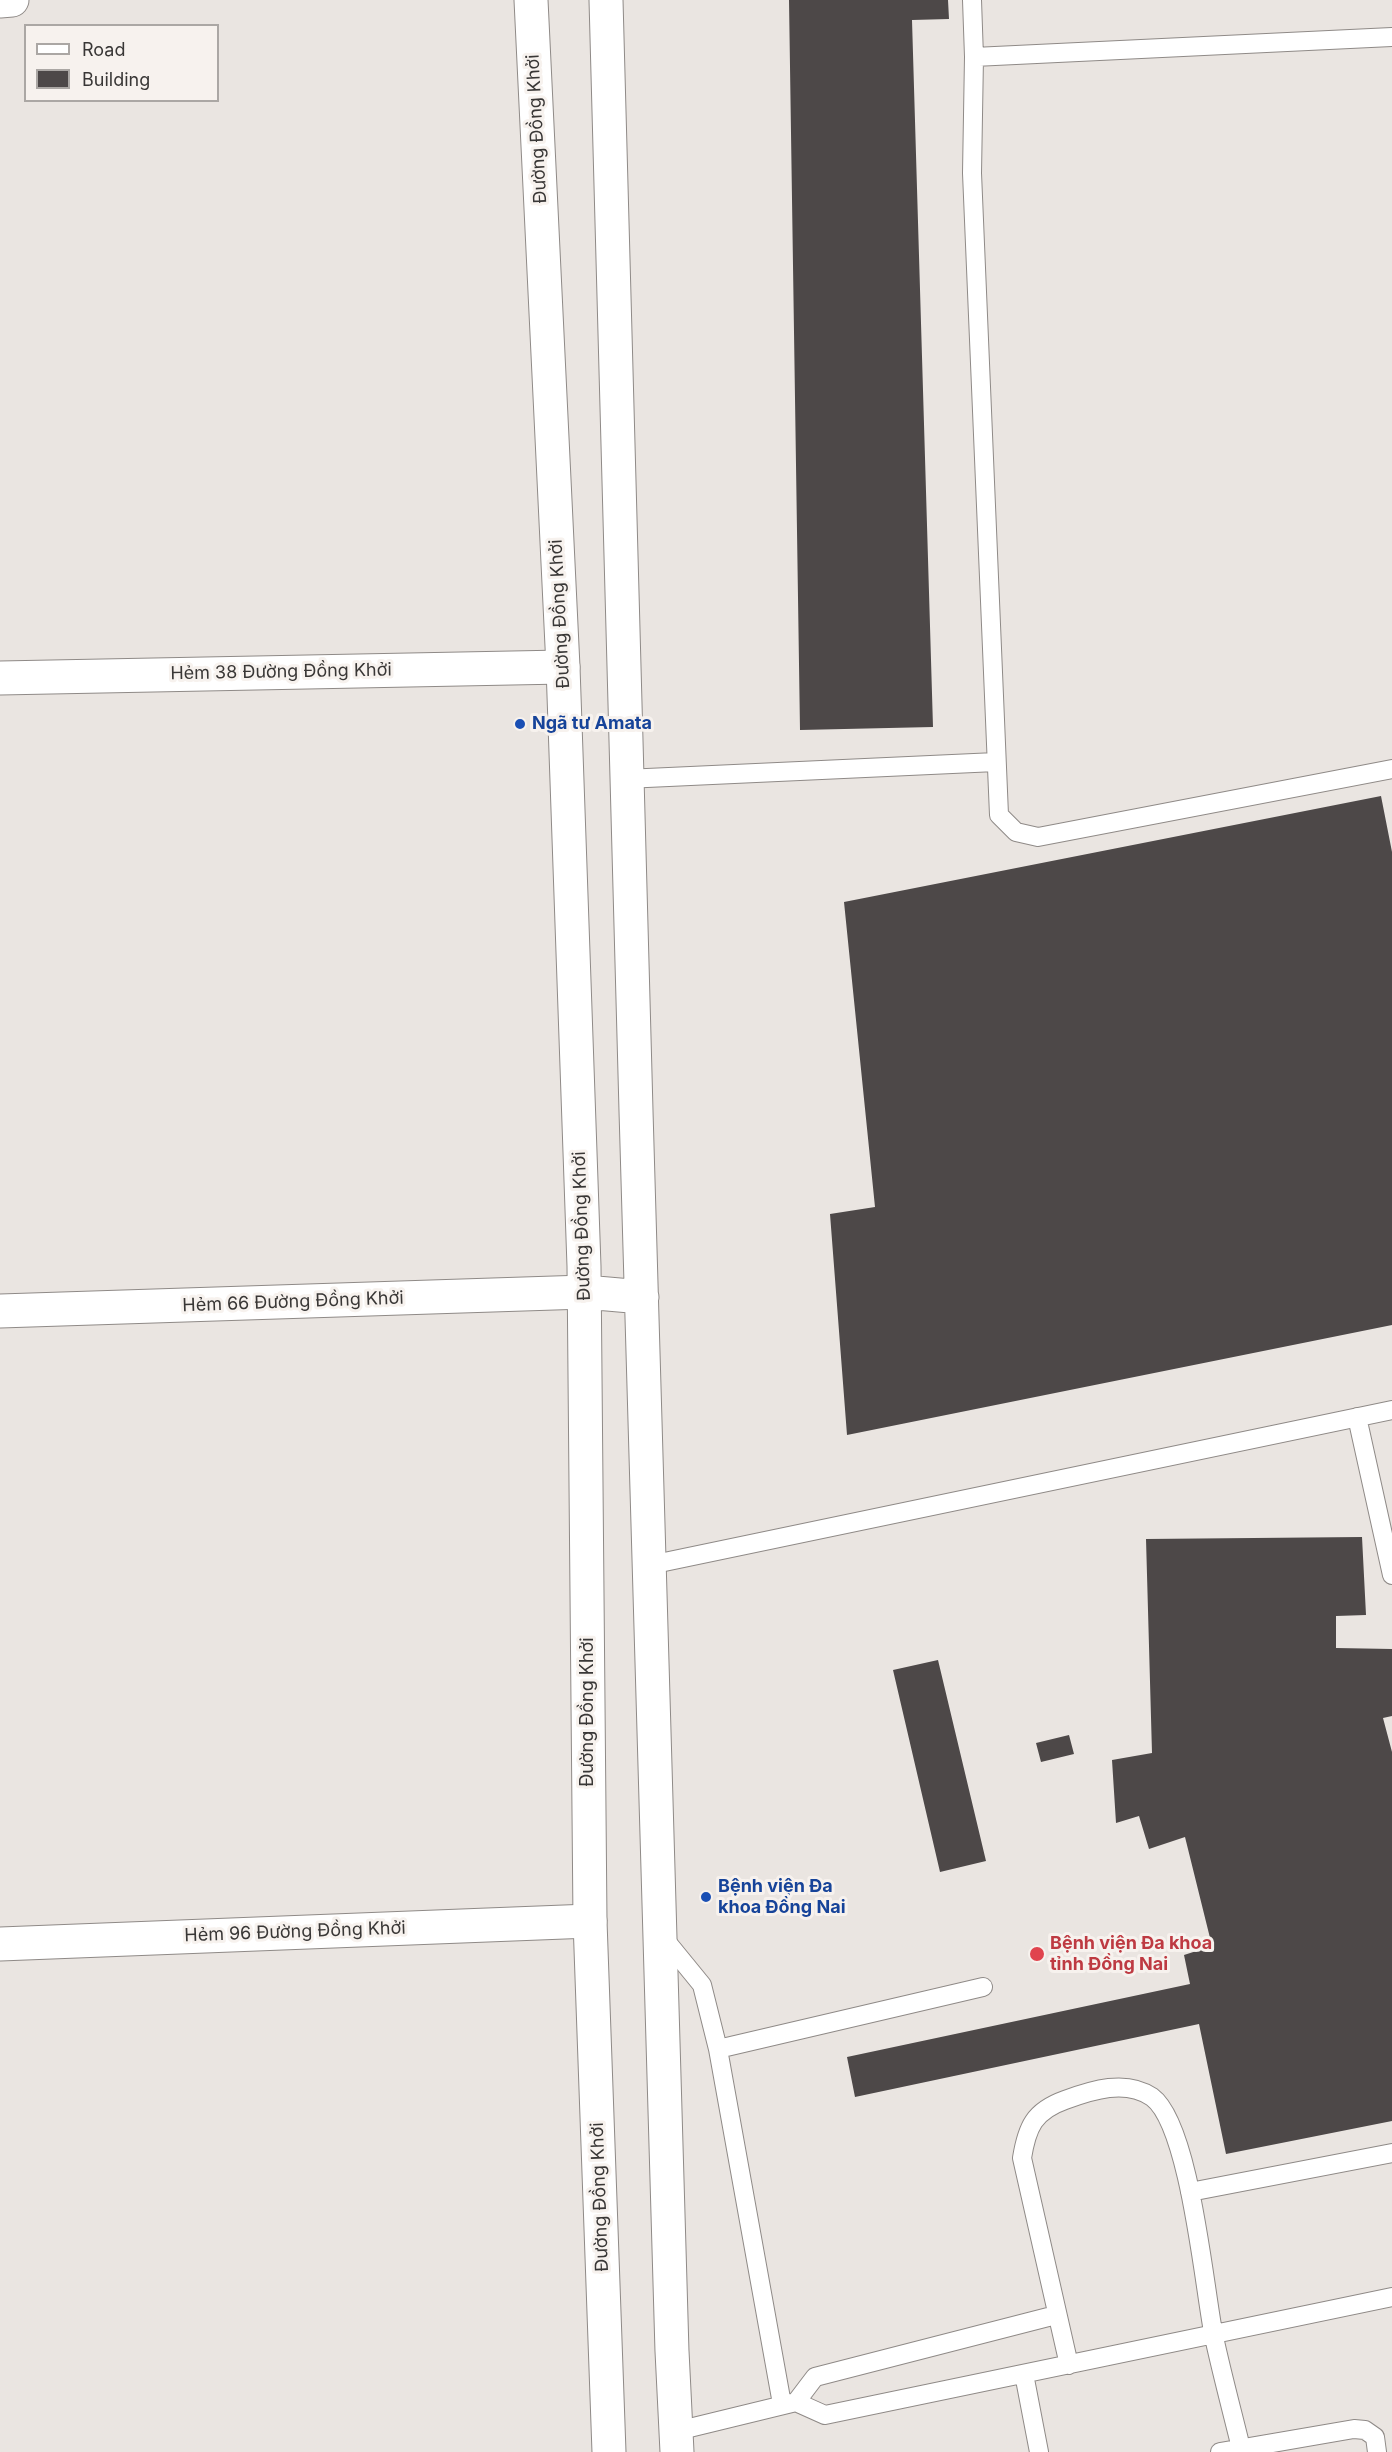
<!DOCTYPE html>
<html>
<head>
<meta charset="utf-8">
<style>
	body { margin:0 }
	#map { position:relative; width:1392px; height:2452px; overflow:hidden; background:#eae5e1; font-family:Inter,sans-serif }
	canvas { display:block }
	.legend { position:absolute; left:24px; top:24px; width:195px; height:78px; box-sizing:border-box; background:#f7f2ee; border:2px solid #aba7a4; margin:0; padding:8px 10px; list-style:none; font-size:18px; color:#393736 }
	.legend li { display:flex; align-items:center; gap:12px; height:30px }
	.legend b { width:30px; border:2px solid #aba7a4 }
</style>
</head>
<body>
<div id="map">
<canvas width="1392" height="2452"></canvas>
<ul class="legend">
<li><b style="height:8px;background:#fff"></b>Road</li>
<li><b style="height:16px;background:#4d4848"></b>Building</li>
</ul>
</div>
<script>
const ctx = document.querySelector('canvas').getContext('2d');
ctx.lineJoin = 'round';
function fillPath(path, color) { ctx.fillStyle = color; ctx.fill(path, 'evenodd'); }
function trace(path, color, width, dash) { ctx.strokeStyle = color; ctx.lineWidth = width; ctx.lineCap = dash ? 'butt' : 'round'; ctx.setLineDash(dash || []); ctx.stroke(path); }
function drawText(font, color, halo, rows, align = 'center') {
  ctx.font = font + ' Inter,sans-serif'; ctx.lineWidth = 6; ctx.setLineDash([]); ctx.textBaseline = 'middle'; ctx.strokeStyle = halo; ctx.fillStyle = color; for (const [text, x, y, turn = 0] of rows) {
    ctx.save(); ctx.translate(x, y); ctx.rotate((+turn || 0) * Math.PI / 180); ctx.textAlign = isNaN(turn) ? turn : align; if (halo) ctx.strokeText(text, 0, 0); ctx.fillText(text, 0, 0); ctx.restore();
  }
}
const building = new Path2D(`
	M789 0H948L949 19 912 20 933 727 800 730Z
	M1381 796 1392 852V1325L847 1435 830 1214 875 1207 844 902Z
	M1362 1537 1366 1615 1336 1616V1648L1392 1649V1716L1383 1718 1392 1752V2121L1226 2154 1199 2024 855 2097 847 2057 1190 1984 1184 1955 1212 1946 1185 1837 1149 1849 1139 1816 1116 1823 1112 1760 1152 1753 1146 1539Z
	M938 1660 986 1861 940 1872 893 1670Z
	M1069 1735 1074 1754 1041 1762 1036 1743Z`);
const lane = new Path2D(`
	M972 0 974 57 972 173 999 815 1016 832 1038 837 1392 769
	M974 57 1392 37
	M625 779 996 762
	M1357 1417 1392 1575
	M650 1565 1392 1410
	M662 1936 702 1985 718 2049 782 2404
	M718 2049 983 1987
	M1190 2192 1392 2153
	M1069 2365 1022 2158C1027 2127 1034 2111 1065 2100 1092 2090 1126 2079 1152 2097 1190 2125 1204 2287 1214 2337 1222 2374 1232 2411 1241 2448
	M1024 2374 1039 2452
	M796 2402 815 2377 1056 2315
	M677 2431 796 2402 825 2415 1392 2297
	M1220 2452 1354 2429 1365 2430 1375 2437 1377 2452`);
const street = new Path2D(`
	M0 1 12 0
	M0 678 563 667
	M0 1311 585 1292
	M0 1944 590 1921`);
const secondary = new Path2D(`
	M531 0 563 667 584 1266 590 1921 609 2452
	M606 0C625 784 650 1567 672 2351L677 2452
	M585 1292 642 1297`);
const markers = [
	[520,724,6,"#1a4fb4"],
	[706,1897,6,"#1a4fb4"],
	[1037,1954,8,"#e0444e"]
];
const streetNames = [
	["Đường Đồng Khởi",537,129,-93],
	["Đường Đồng Khởi",560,614,-93],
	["Hẻm 38 Đường Đồng Khởi",281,672,-1],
	["Đường Đồng Khởi",582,1226,-92],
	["Hẻm 66 Đường Đồng Khởi",293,1302,-2],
	["Đường Đồng Khởi",588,1712,-90],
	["Hẻm 96 Đường Đồng Khởi",295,1932,-2],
	["Đường Đồng Khởi",600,2197,-92]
];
const transitNames = [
	["Ngã tư Amata",532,724],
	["Bệnh viện Đa",718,1887],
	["khoa Đồng Nai",718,1908]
];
const healthNames = [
	["Bệnh viện Đa khoa",1050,1944],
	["tỉnh Đồng Nai",1050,1965]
];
fillPath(building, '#4d4848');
trace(lane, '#8f8a87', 20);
trace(street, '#8f8a87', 35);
trace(secondary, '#8f8a87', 35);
trace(lane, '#fff', 18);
trace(street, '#fff', 33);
trace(secondary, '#fff', 33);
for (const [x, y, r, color] of markers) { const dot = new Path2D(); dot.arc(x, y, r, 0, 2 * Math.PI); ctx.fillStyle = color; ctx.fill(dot); trace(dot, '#f7f2ee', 2); }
drawText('18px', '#393736', '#f7f2ee', streetNames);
drawText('bold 18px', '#164399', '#f7f2ee', transitNames, 'left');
drawText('bold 18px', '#be3a42', '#f7f2ee', healthNames, 'left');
</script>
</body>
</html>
